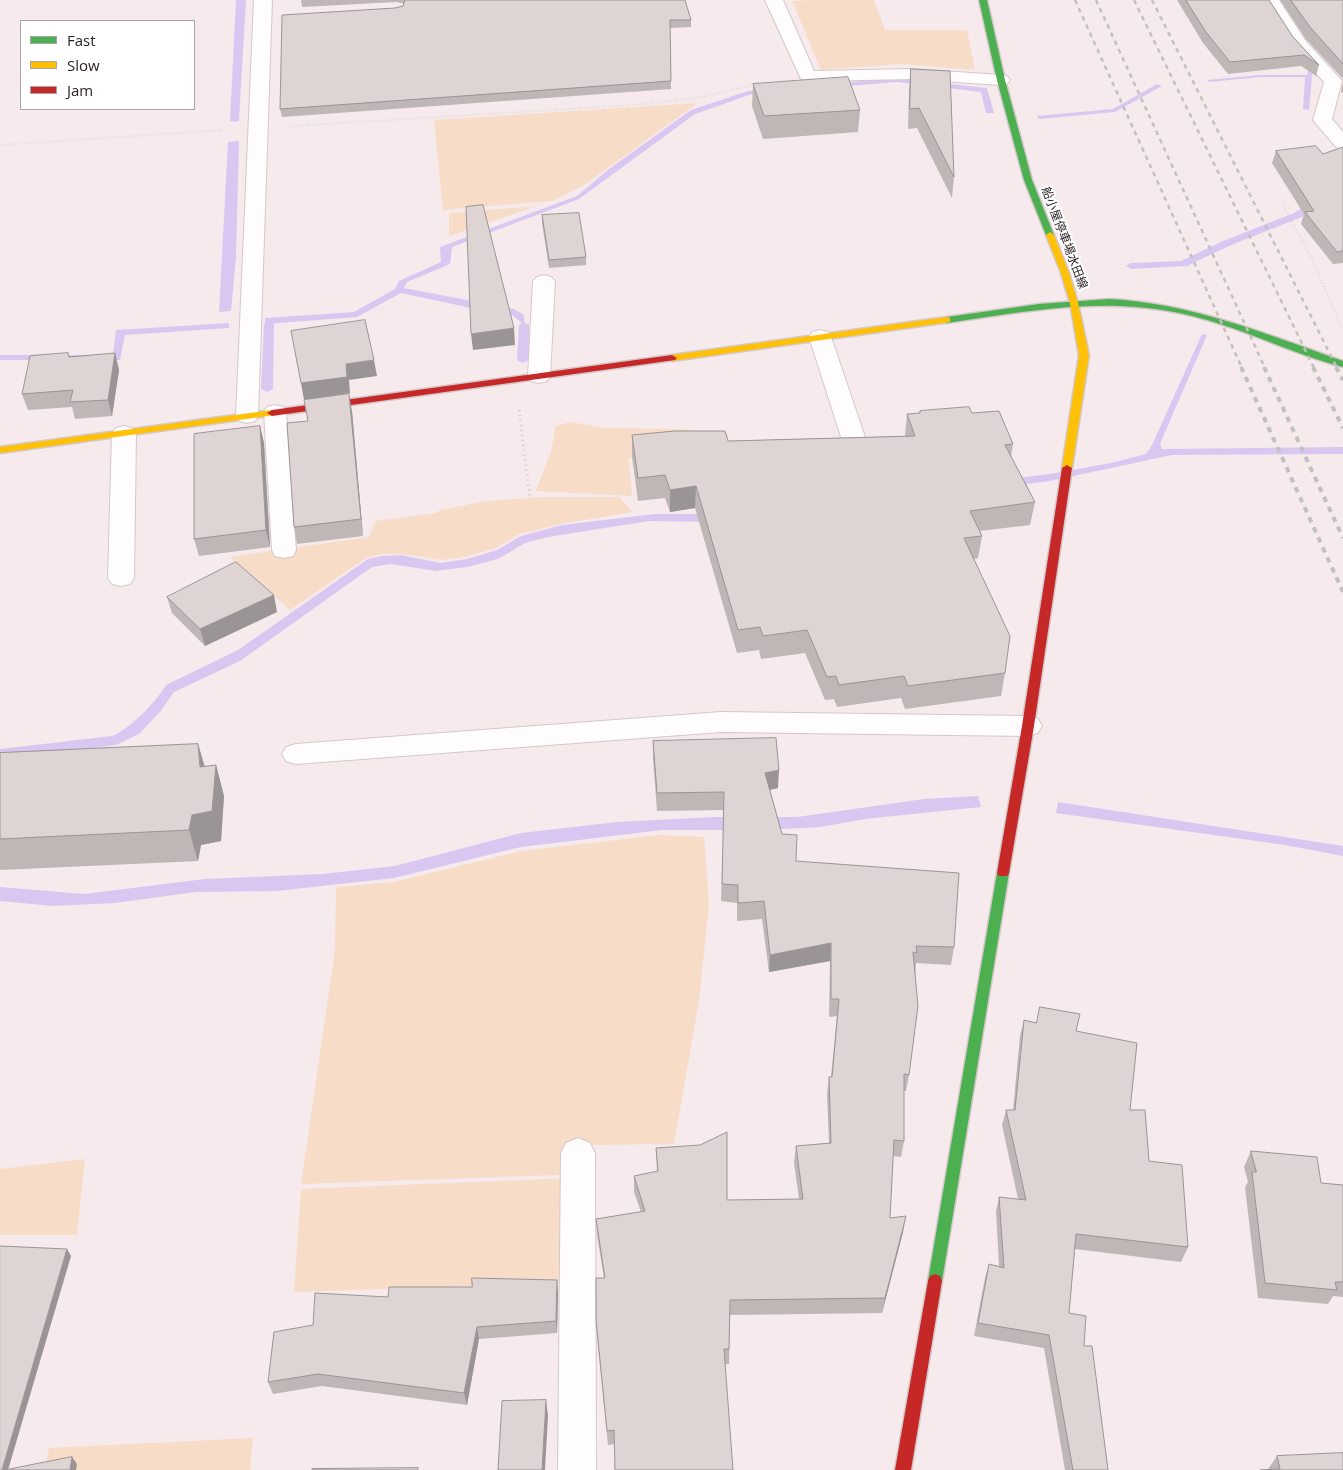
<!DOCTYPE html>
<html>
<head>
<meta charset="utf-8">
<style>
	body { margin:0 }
	#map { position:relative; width:1343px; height:1470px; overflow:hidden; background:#f7eaec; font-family:"Open Sans",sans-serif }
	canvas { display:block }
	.legend { position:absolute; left:20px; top:20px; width:175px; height:90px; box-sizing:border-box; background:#fff; border:1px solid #a9a5a6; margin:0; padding:6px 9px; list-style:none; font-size:15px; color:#271e20 }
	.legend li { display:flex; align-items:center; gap:10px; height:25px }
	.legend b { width:25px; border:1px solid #a9a5a6 }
</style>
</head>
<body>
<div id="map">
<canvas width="1343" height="1470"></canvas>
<ul class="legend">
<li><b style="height:6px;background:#4caf50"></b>Fast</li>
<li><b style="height:6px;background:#ffc107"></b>Slow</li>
<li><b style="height:6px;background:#c62828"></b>Jam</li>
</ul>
</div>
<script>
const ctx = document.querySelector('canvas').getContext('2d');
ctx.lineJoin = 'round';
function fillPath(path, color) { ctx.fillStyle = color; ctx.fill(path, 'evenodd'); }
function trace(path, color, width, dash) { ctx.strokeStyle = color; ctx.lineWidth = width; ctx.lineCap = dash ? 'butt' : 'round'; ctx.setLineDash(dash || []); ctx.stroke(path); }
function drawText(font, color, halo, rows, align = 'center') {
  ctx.font = font + ' "Open Sans","Noto Sans JP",sans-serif'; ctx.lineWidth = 4; ctx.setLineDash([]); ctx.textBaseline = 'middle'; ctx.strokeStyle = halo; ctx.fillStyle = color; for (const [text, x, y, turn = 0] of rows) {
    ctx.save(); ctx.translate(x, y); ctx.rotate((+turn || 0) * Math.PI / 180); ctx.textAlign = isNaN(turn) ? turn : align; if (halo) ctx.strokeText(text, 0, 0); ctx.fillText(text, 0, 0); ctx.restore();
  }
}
const green = new Path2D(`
	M812 0H874L885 30H967L975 70 901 64 821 70 792 1Z
	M698 103 584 185 552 201 443 210 434 120Z
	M537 206 449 236V213Z
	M570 422 605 428 677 429 729 434 723 450 629 458 632 496 536 491 551 451 556 426Z
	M541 497H619L633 512 561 524 520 534 496 548 465 557 441 560 403 554H382L366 558 290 610 230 557 369 537 376 521 436 513 440 510 486 501Z
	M660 835 704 837 709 904 699 1001 674 1144 587 1145 585 1174 301 1184 335 950 336 887 394 882 521 851Z
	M85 1159 77 1235H0V1169Z
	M571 1178 569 1283 294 1292 301 1189Z
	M253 1438 250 1470H45L49 1448Z`);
const water = new Path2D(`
	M236 0H246L239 120 237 122 230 121Z
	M1303 32C1317 52 1311 86 1309 110L1303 109 1305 77H1261L1209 82 1207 80 1260 75H1307L1309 69Z
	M896 78 987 88 994 113H986L981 92 897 82 752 94 695 114 579 199 452 247 450 264 407 282 404 288 514 309 524 315V325L511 314 503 312 471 308 401 293 357 317 265 324V318L354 312 395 289 399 281 441 262 440 247 577 196 609 169 691 110 748 91Z
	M1157 84 1162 86 1115 112 1039 119 1037 116 1113 109Z
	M239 141 236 256 231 311 219 312 228 142Z
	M229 323V328L125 335 120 360H0V355H113L116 330Z
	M1202 334 1207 335 1160 444 1162 449 1343 447V454L1172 455 1050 481 862 505 715 522 649 521 548 537 525 543 498 559 467 567 436 571 391 564 372 567 240 661 174 692 160 712 139 734 116 745 0 760V749L112 736C130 729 156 702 166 685L238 650 368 559 382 556 401 555 440 563 467 559 497 550 521 536 562 525 655 514H712L1050 474 1111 463 1146 454 1152 445Z
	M978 796 981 807 865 819 820 827 762 830H662L521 847 394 878 277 891 196 892 115 903 53 906 0 901V887L84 894 205 879 323 874 395 866 521 833 617 822 714 817H797L924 799Z
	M1058 802 1343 846V856L1285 845 1056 813Z`);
const stream = new Path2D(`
	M1343 192V198L1325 202 1302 217 1231 245 1187 266 1131 269 1126 266 1131 263 1181 261 1223 241 1294 213 1318 198Z
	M269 321 274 324 273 389 267 392 261 389 264 324Z
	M524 322 529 325V360L523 363 517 360 519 325Z`);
const pathFar1 = new Path2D(`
	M291 126 634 105 697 98 757 84
	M0 145 224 130
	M1282 203 1312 259 1343 331`);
const path = new Path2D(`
	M519 410 530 499`);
const street = new Path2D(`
	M254 0H272L258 416 255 421 247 423 239 421 236 416Z
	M765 0H783L814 71 911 69 1001 75 1007 76 1010 80 1007 84 1001 85 911 79 814 81 801 79Z
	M1261 0H1279L1305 40 1342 81 1332 119 1343 132V149L1336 147 1313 120 1324 82 1292 47Z
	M544 275 551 277 555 281 550 376 547 381 539 383 531 381 528 376 533 281 537 277Z
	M820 330 828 332 831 337 865 437 861 442 853 444 845 442 841 437 809 337 812 332Z
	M275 405 283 407 286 412 296 550 293 556 284 558 275 556 272 550 264 412 267 407Z
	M124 426 132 428 136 433 134 578 130 584 121 586 112 584 108 578 112 433 116 428Z
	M721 712 1028 716 1038 719 1042 726 1038 733 1028 736 721 732 296 764 286 761 282 754 286 747 296 744Z
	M578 1138 590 1143 595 1153 596 1470H558L561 1153 566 1143Z`);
const fast = new Path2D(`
	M979 0H987L1005 80 1032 180 1054 235 1053 237 1050 238 1046 235 1024 180 997 80Z
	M1109 299C1191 303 1266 334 1343 361V367C1289 353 1239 326 1184 314 1104 296 1027 311 947 323L943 320 947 317 1039 304Z
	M1003 868 1007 870 1009 873 942 1281 940 1286 935 1288 930 1286 928 1281 997 873 999 870Z`);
const slow = new Path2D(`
	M1050 232 1054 235 1069 273 1078 303 1089 355 1072 468 1067 471 1062 468 1079 355 1070 303 1061 273 1046 235Z
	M947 317 950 318V322L672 361 667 358 672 355Z
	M272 410 275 411V415L0 453V447Z`);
const jam = new Path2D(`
	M672 355 677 358 675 360 272 416 267 413 272 410Z
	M1067 465 1072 468 1034 726 1009 873 1007 876H999L997 873 1022 726 1062 468Z
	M935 1274 940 1276 942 1281 911 1470H895L928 1281 930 1276Z`);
const railFar1 = new Path2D(`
	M1075 0 1242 368
	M1096 0 1265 368
	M1134 0 1314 368
	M1152 0 1337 368`);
const rail = new Path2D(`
	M1241 367 1343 592
	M1264 367 1343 538
	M1313 367 1343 428
	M1336 367 1343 380`);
const wall = new Path2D(`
	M301 0H685L691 20V27L670 28 671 89 282 117 280 109 395 8 403 6 404 5 402 3 396 2 302 7Z
	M1177 0H1269L1293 37 1319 65 1316 76 1301 66 1228 74 1203 43Z
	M1280 0H1343V79L1306 39Z
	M911 69 954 177 952 198 917 128 908 129 909 89Z
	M1343 82V93L1341 92Z
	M753 84 860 110 858 132 763 139 752 106Z
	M1343 147V263L1333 264 1301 224 1304 214 1272 163 1276 151 1323 154Z
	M542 215 586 257V265L549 268 542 223Z
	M115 353 119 370 112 416 75 419 72 407 28 410 22 394 69 357Z
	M352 411 363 536 297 544 294 527 308 421Z
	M920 411 972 413 1013 444 1011 457 1035 502 1030 525 979 531 982 536 978 558 974 559 1005 673 1001 696 905 709 901 698 837 707 834 699 825 700 805 653 761 659 759 650 737 653 695 508 670 512 665 498 638 501 632 457V435L728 441 905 436 907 414 920 413Z
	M260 426 264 443 270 547 199 556 194 539Z
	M167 597 277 612 205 646 172 613Z
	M653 741 778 788 770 790 782 834 796 861 954 947 951 965 916 963 909 1075 906 1091H904V1141L901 1157 893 1156 890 1218 903 1232 882 1313 730 1315 729 1364H725L615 1444 608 1445 597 1336 604 1278 597 1235 596 1219 641 1212 634 1192V1176L657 1172 656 1148 727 1200 799 1199 794 1163 796 1146 829 1143 827 1094 829 1077H831L837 1016 829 1017 830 961 769 972 762 919 737 921V903L721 901 724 810 657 811 653 759Z
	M198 744 205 767 216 765 224 796 221 841 201 845 198 861 0 870V753Z
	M1024 1020 1076 1031 1130 1110 1149 1161 1188 1247 1181 1262 1075 1249 1069 1313 1084 1346 1108 1470H1065L1044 1348 974 1336 985 1278 989 1264 999 1266 996 1211 999 1197 1018 1199 1002 1125 1006 1110H1013L1020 1036Z
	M1251 1151 1321 1183 1343 1185V1297L1333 1296 1328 1304 1258 1298 1245 1187 1248 1182 1244 1167Z
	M557 1280 558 1293 557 1333 479 1339 467 1405 322 1386 273 1394 268 1382 313 1325 388 1297 472 1287Z
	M1277 1456 1343 1470 1268 1469Z`);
const shadedWall = new Path2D(`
	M514 328 515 345 473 350 471 334Z
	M115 353 119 370 112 416 108 400Z
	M374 360 377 376 349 380 350 393 304 400 301 383 346 364Z
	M349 394 352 411 363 536 361 519Z
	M260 426 264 443 270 547 266 530Z
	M696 486 695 508 670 512V490Z
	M274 595 277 612 205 646 200 629Z
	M198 744 207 775 200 767Z
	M216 765 224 796 221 841 201 845 198 861 189 830 192 815Z
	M779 770 778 788 764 791 765 773Z
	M831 943 830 961 769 972 770 955Z
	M906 1216 903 1232 882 1313 885 1298Z
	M67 1249 71 1256 8 1470H2Z
	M557 1280 558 1293 557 1333 556 1321Z
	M477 1327 479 1339 467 1405 464 1393Z
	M546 1400 548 1416 545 1470H542Z
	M72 1457 77 1464 76 1470H70Z`);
const building = new Path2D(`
	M405 0H685L691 20H670L671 81 280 109 282 15 395 8 403 6Z
	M1186 0H1269L1293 37 1319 65 1304 55 1230 62 1206 32Z
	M1291 0H1343V64L1310 27Z
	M911 69 950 71 954 177 919 108 910 109Z
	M848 77 860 110 764 116 753 84Z
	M1316 146 1323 154 1343 147V251L1337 252 1305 212 1314 211 1276 151Z
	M483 205 514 328 471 334 466 207Z
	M579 213 586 257 549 260 542 215Z
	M365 320 374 360 346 364 347 377 301 383 291 331Z
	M68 353 69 357 115 353 108 400 70 402 73 390 22 394 30 356Z
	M349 394 361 519 294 527 287 423 308 421 304 400Z
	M969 407 972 413 999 411 1013 444 1005 445 1035 502 970 511 982 536 964 538 1010 636 1005 673 908 686 904 676 839 685 836 676 827 677 807 630 763 636 760 627 738 630 696 486 670 490 665 475 638 478 632 435 675 431H725L728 441 915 436 907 414 920 413V411Z
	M260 426 266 530 194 539V434Z
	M236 562 274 595 200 629 167 597Z
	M776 738 779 770 765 773 782 834 797 835 796 861 959 873 954 947 916 946 917 953 913 952 918 1006 909 1075 904 1074V1141L894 1140 890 1218 906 1216 885 1298 730 1300 729 1349H724L733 1470H615L614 1430 607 1431 596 1320V1278H605L596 1219 645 1211 634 1176 658 1171 656 1148 700 1145 727 1132V1200L803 1199 796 1146 831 1143 829 1077H832L839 999H831V943L770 955 764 901 738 903V885L722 884 724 792 657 793 653 741Z
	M198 744 200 767 216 765 212 811 192 815 189 830 0 839V753Z
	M1040 1007 1080 1014 1076 1031 1137 1043 1130 1110H1145L1149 1161 1182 1165 1188 1247 1076 1234 1069 1313 1086 1316 1084 1346H1092L1108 1470H1073L1049 1335 978 1323 989 1264 1004 1268 999 1197 1026 1200 1006 1110H1015L1024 1020 1036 1023Z
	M1251 1151 1317 1157 1321 1183 1343 1185V1282H1335L1337 1290 1265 1283 1252 1172H1256Z
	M0 1246 67 1249 2 1470H0Z
	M472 1278 557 1280 556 1321 477 1327 464 1393 318 1374 268 1382 274 1332 313 1325 315 1293 388 1297 389 1287H472Z
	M546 1400 542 1470H498L502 1401Z
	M1343 1453V1470H1260L1280 1469 1277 1456Z
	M72 1457 70 1470H5Z
	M418 1468V1470H312V1469Z`);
const farStreetnames = [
	["船小屋停車場水田線",1064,238,69]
];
fillPath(green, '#f7dcc8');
fillPath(water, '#d9c7f2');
fillPath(stream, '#d9c7f2');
trace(street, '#d3c8ca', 2);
trace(fast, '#d3c8ca', 3);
trace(slow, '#d3c8ca', 3);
trace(jam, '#d3c8ca', 3);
trace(pathFar1, '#cfcbcb', 2.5, [0.5, 2.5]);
trace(path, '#cfcbcb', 3, [1, 4]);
fillPath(street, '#fefcfc');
fillPath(fast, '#4caf50');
fillPath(slow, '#ffc107');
fillPath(jam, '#c62828');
trace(railFar1, '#c2c0c0', 2.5, [4.5, 4.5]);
trace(rail, '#c2c0c0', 4, [5.5, 5.5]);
fillPath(wall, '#bfb6b6');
fillPath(shadedWall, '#9b9494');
fillPath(building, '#ded4d4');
trace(building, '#9b9494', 1);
drawText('12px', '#271e20', '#fff', farStreetnames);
</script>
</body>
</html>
